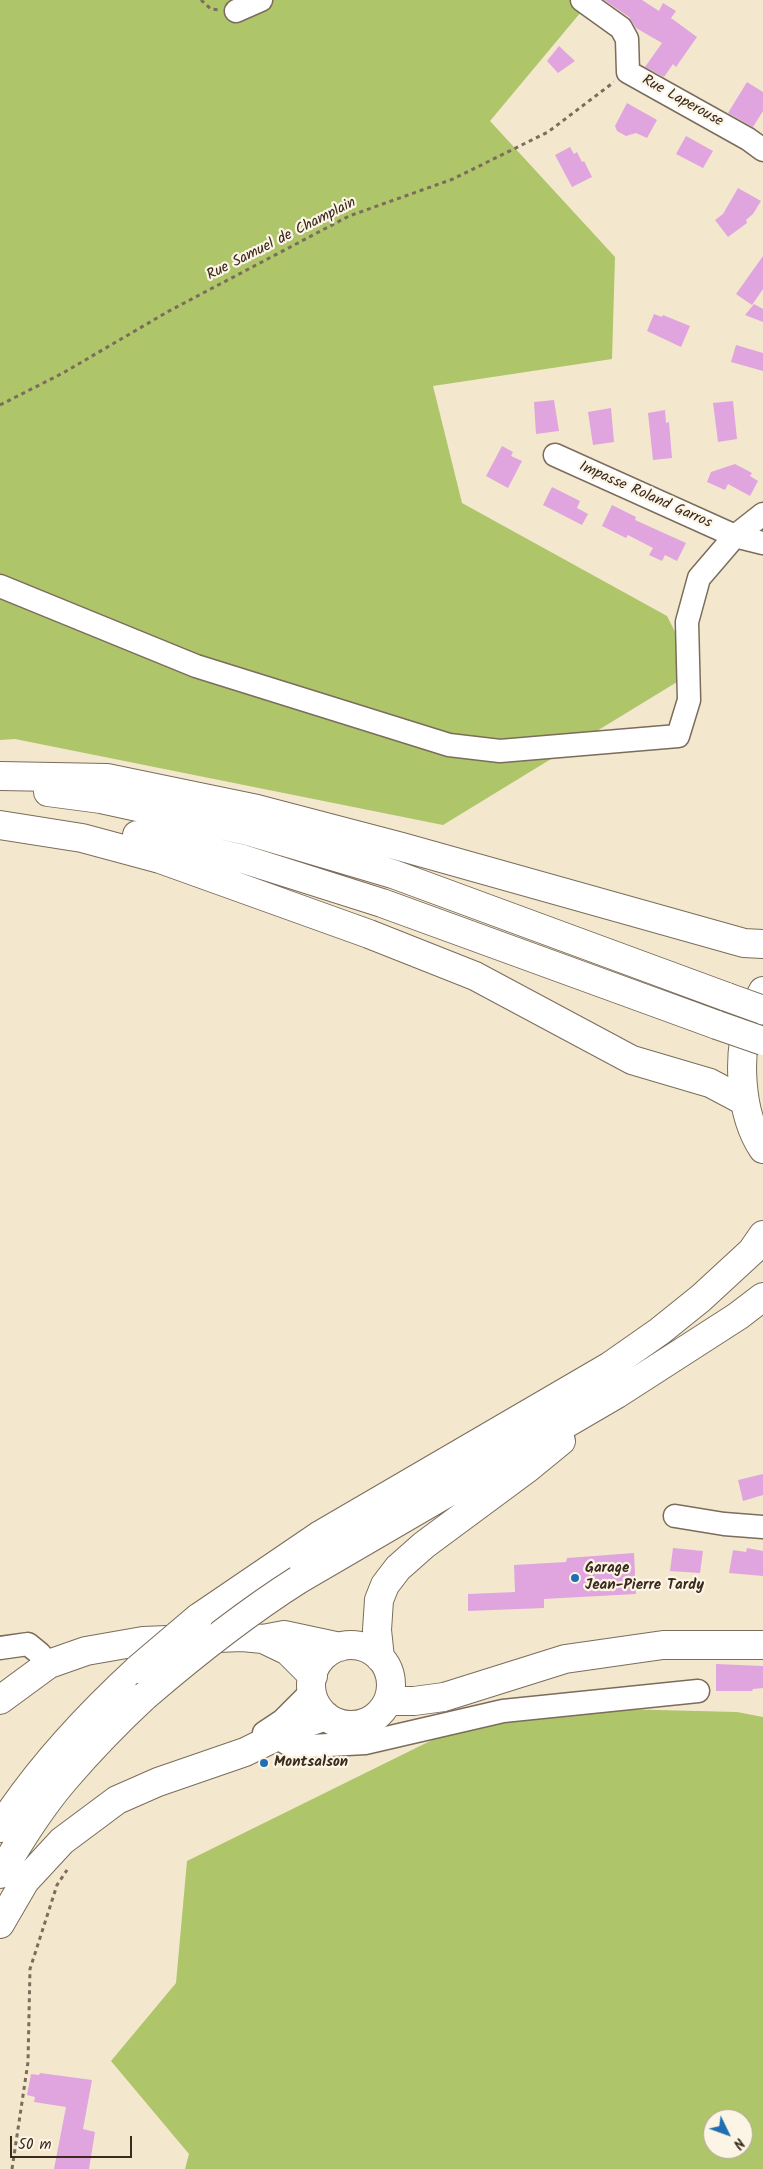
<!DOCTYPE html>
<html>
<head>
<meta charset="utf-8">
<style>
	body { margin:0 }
	#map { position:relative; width:763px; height:2169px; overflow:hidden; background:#f3e8cd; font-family:Kalam,sans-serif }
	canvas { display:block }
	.north { position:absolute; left:703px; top:2109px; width:50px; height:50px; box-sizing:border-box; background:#fcf5e5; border:1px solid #afa495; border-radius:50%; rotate:132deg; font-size:14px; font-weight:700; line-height:20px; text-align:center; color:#3b2a1e }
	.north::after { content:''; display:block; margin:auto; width:18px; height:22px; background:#1f6fb2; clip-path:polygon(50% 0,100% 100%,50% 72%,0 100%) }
	.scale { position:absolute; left:10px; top:2136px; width:122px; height:22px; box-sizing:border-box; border:2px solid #3b2a1e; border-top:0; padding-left:6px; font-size:15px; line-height:18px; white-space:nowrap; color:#3b2a1e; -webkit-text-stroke:4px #fcf5e5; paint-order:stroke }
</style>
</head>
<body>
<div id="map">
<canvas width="763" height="2169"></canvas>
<div class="north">N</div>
<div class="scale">50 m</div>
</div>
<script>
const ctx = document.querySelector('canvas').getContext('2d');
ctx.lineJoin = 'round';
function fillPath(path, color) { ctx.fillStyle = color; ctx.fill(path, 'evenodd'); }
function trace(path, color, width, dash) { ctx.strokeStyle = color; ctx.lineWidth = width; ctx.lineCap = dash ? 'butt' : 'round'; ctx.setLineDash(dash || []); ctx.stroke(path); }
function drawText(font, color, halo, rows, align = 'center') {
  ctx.font = font + ' Kalam,sans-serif'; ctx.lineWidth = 4.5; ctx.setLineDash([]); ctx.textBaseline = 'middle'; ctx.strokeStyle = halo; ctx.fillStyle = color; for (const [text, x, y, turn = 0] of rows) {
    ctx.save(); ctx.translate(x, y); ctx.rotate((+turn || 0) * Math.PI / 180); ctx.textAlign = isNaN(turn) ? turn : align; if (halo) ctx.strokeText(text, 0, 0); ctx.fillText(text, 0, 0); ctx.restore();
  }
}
const green = new Path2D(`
	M0 0H572L581 12 490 121 615 257 612 359 433 386 462 503 667 616 695 671 443 825 15 739 0 740Z
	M501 1706 737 1712 763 1717V2169H185L189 2154 111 2061 176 1983 187 1861ZM713 2119H743V2149H713Z`);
const building = new Path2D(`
	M604 0H642L659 11 663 3 676 11 671 18 697 37 676 67 673 64 664 77 645 67 662 43 636 28 629 17Z
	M559 46 575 61 558 73 547 61Z
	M747 82 763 92V111L753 127 728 113Z
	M627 103 657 120 647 138 636 133 626 136 617 131 615 126Z
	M686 136 713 151 703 168 676 154Z
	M570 147 574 154 577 152 582 162 584 161 592 177 572 187 555 155Z
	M738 188 761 201 753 214 746 220 747 223 728 237 715 220 723 214Z
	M763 256V289L752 305 736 294Z
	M754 304 763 309V322L745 315Z
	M654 314 662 317 663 315 690 326 681 347 647 331Z
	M736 345 763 353V371L731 362Z
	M554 400 559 431 536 434 534 402Z
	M733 401 737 439 718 442 713 403Z
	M611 408 614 442 593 445 588 412Z
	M665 410 666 423 669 422 672 458 653 460 648 413Z
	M502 446 513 452 511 456 522 461 508 488 486 476Z
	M735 464 752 473 750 476 758 481 750 496 728 484 725 490 707 482 711 472Z
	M552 487 580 501 577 508 588 514 582 525 543 505Z
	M612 505 636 517 635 520 686 543 677 561 665 555 662 561 649 555 653 548 628 535 626 538 602 526Z
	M763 1474V1495L743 1501 738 1480Z
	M673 1548 703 1551 700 1573 670 1571Z
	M747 1548 763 1551V1576L729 1573 733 1550 746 1552Z
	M634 1553 636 1594 544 1599V1608L468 1611V1594L515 1592 514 1565 566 1562 567 1558Z
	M716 1664 763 1666V1688L753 1689 752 1691H716Z
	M40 2073 92 2080 83 2129 95 2132 89 2169H54L66 2107 34 2102 35 2097 27 2095 31 2074 39 2075Z`);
const path = new Path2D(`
	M201 0 211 9 219 10
	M0 405 63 373 169 311 349 216 453 179 548 132 614 82
	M12 2169 28 2062 30 1969 57 1885 67 1870`);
const minor = new Path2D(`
	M582 0 621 28 627 39 628 72 748 139 763 150
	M236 11 261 0
	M555 455 735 536 763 543
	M0 586 196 666 449 745 500 751 678 736 689 700 687 622 699 578 735 536 763 514
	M675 1516 724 1524 763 1527
	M0 1648 28 1644 39 1653 49 1664
	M264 1733 282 1721 312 1691
	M276 1737 293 1747 365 1743 503 1711 698 1691`);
const major = new Path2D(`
	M763 991C759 999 754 1007 751 1015 736 1054 740 1115 763 1149
	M298 1580 617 1394 738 1316 763 1297
	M198 1618 320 1535 610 1366 660 1331 701 1298 752 1251 763 1235
	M263 1639 288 1651 313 1676
	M311 1685a40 40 0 1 1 80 0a40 40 0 1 1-80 0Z
	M380 1658 377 1630 379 1600 385 1585 398 1568 424 1545 528 1468 561 1441
	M0 1700 49 1664 86 1651 143 1641 242 1637 263 1639 284 1635 340 1647
	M388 1701H414L444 1697 565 1659 663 1645H763
	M0 1828C38 1768 86 1717 138 1669
	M0 1874C20 1841 40 1808 65 1779 90 1750 117 1722 145 1696
	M0 1924 25 1881 62 1841 117 1800 158 1782 245 1752 300 1725 326 1716`);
const highway = new Path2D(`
	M0 776 107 778 257 809 402 847 744 943 763 944
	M48 792 101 799 248 831 393 874 727 997
	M0 825 82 838 160 859 369 934 475 976 632 1060 710 1083 744 1101
	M137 835 243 859 382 903 717 1025`);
const majorBridge = new Path2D(`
	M138 1669 198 1618
	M145 1696C194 1654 243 1615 298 1580`);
const highwayBridge = new Path2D(`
	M727 997 763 1010
	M717 1025 763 1041`);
const markers = [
	[575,1578,5,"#1f6fb2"],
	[264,1763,5,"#1f6fb2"]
];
const streetNames = [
	["Rue Laperouse",682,102,29],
	["Rue Samuel de Champlain",282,240,-27],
	["Impasse Roland Garros",645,496,24]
];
const poiNames = [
	["Garage",585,1569],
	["Jean-Pierre Tardy",585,1586],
	["Montsalson",274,1763]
];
fillPath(green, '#aec56a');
fillPath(building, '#e0a4df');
trace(minor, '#7b6c5b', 25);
trace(major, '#7b6c5b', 30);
trace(highway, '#7b6c5b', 30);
trace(path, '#7b6c5b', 3, [4, 4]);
trace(minor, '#fff', 22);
trace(major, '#fff', 28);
trace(highway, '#fff', 28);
trace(majorBridge, '#7b6c5b', 30, []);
trace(highwayBridge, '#7b6c5b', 30, []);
trace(majorBridge, '#fff', 28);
trace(highwayBridge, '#fff', 28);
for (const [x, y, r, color] of markers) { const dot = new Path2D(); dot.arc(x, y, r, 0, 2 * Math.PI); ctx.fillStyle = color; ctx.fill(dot); trace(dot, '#fcf5e5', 2); }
drawText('15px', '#3b2a1e', '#fcf5e5', streetNames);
drawText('bold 15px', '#3b2a1e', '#fcf5e5', poiNames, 'left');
</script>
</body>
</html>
